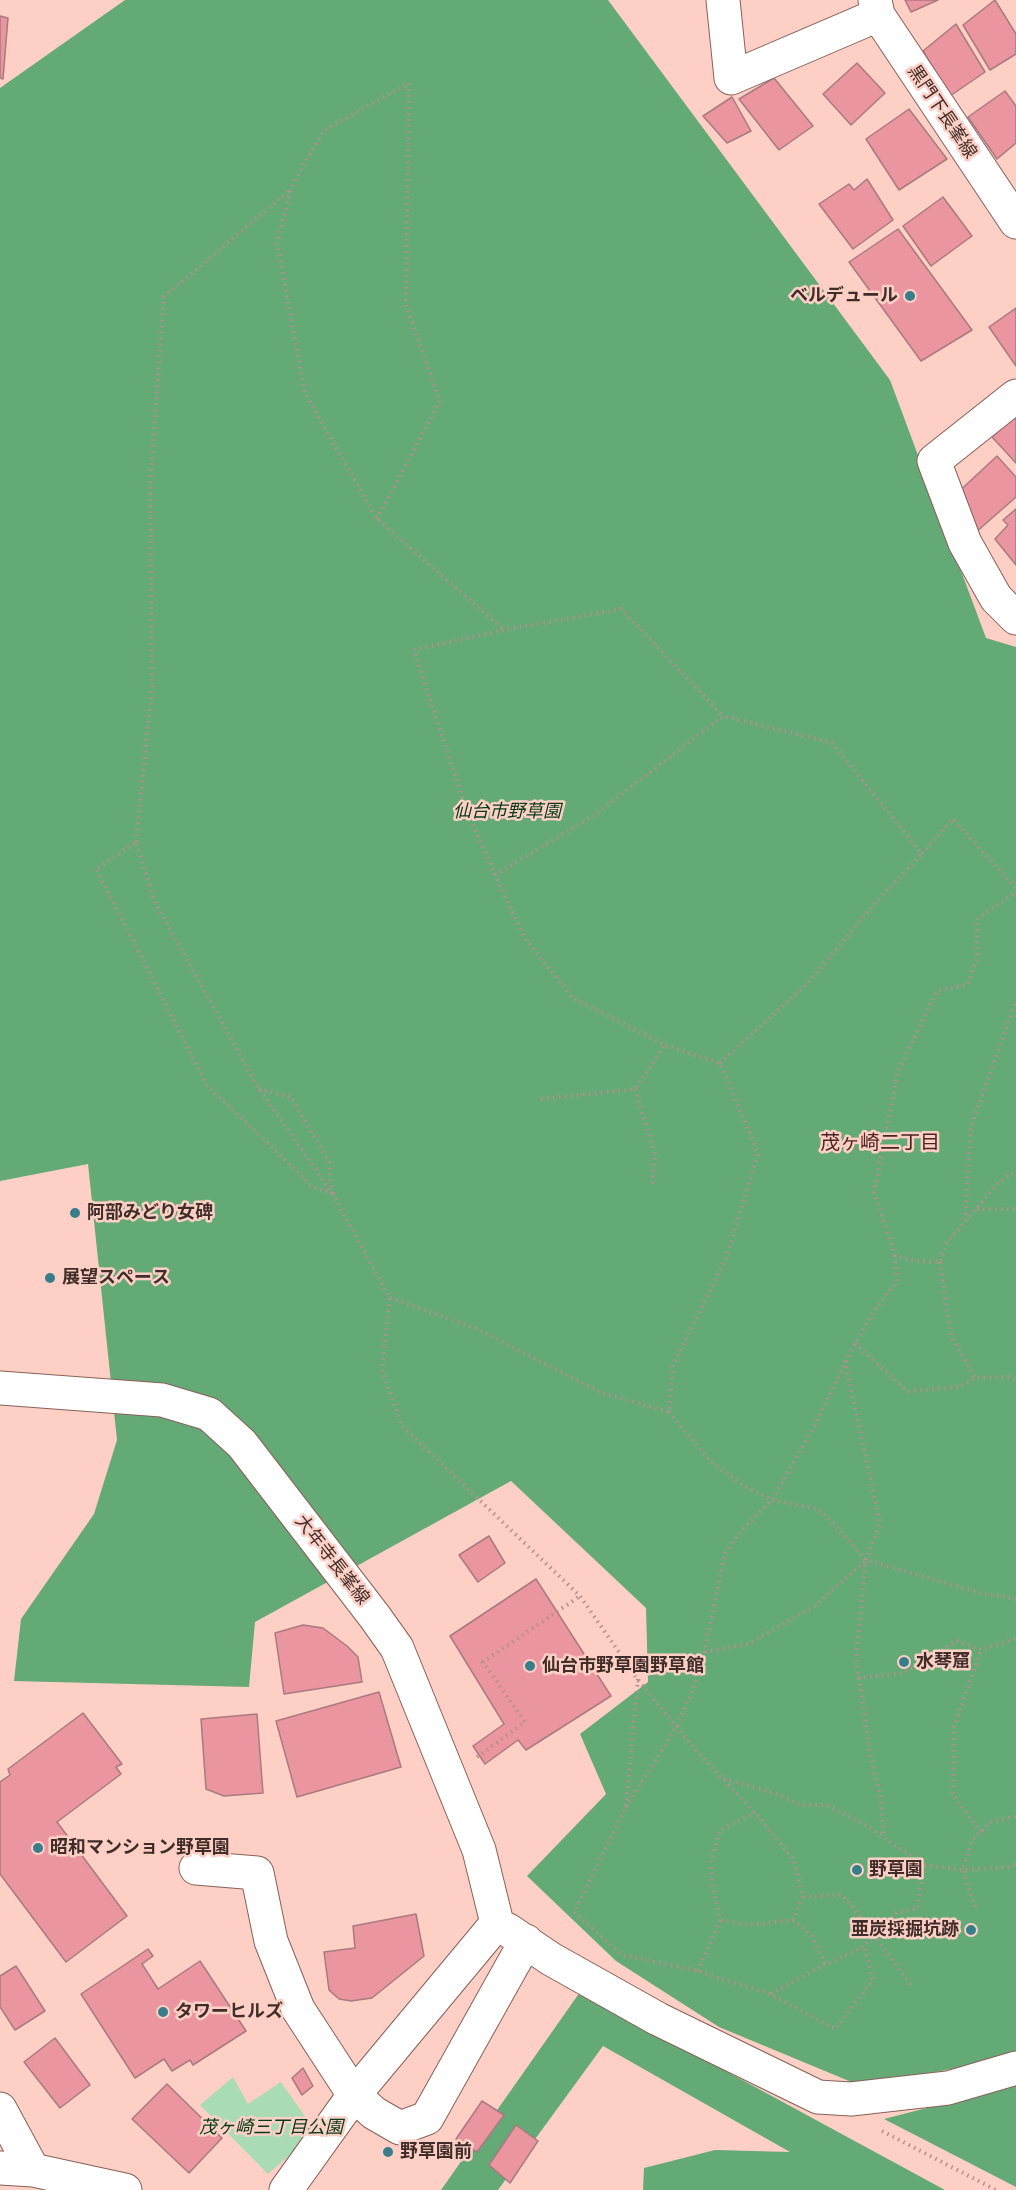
<!DOCTYPE html>
<html>
<head>
<meta charset="utf-8">
<style>
	body { margin:0 }
	canvas { display:block; background:#fecfc5 }
</style>
</head>
<body>
<canvas width="1016" height="2190"></canvas>
<script>
const ctx = document.querySelector('canvas').getContext('2d');
ctx.lineJoin = 'round';
function fillPath(path, color) { ctx.fillStyle = color; ctx.fill(path, 'evenodd'); }
function trace(path, color, width, dash) { ctx.strokeStyle = color; ctx.lineWidth = width; ctx.lineCap = dash ? 'butt' : 'round'; ctx.setLineDash(dash || []); ctx.stroke(path); }
function drawText(font, color, halo, rows, align = 'center') {
  ctx.font = font + ' "Roboto Serif","Noto Sans JP",serif'; ctx.lineWidth = 5; ctx.setLineDash([]); ctx.textBaseline = 'middle'; ctx.strokeStyle = halo; ctx.fillStyle = color; for (const [text, x, y, turn = 0] of rows) {
    ctx.save(); ctx.translate(x, y); ctx.rotate((+turn || 0) * Math.PI / 180); ctx.textAlign = isNaN(turn) ? turn : align; if (halo) ctx.strokeText(text, 0, 0); ctx.fillText(text, 0, 0); ctx.restore();
  }
}
const green = new Path2D(`
	M233 2077 248 2104 281 2082 316 2132 268 2174 200 2105Z`);
const forest = new Path2D(`
	M125 0H608L890 380 986 638 1016 647V2052L999 2060 861 2086 719 2027 616 1961 527 1876 606 1794 580 1734 648 1682 646 1608 511 1481 255 1622 249 1687 14 1681 21 1619 94 1514 117 1440 88 1164 0 1181V88Z
	M580 1992 945 2190H643L644 2168 715 2150 790 2152 603 2046 498 2190H441Z
	M1016 2085V2187L884 2119Z`);
const building = new Path2D(`
	M905 0H938L911 12Z
	M995 0 1016 34V54L990 70 963 25Z
	M0 16 8 18 3 79 0 78Z
	M956 24 985 72 950 96 923 51Z
	M857 63 885 93 851 125 823 94Z
	M774 78 813 126 779 150 739 99Z
	M1005 91 1016 106V143L997 159 968 117Z
	M732 97 751 131 727 143 703 116Z
	M909 109 947 159 899 190 866 139Z
	M867 179 893 220 853 249 819 204 849 184 854 190Z
	M943 197 972 236 931 266 903 226Z
	M898 229 972 330 921 361 849 262Z
	M1016 308V366L989 327Z
	M1016 415V463L992 437Z
	M997 456 1016 477V497L975 533 953 497Z
	M1016 509V565L995 539 1008 525 1003 520Z
	M489 1536 505 1563 478 1582 459 1555Z
	M536 1579 611 1696 526 1750 518 1740 485 1764 473 1746 504 1724 450 1636Z
	M303 1625 323 1628 347 1646 358 1657 362 1682 284 1694 275 1633Z
	M379 1692 401 1767 297 1797 276 1721Z
	M83 1713 122 1764 116 1767 121 1774 57 1822 127 1916 66 1962 0 1874V1782L10 1775 8 1769Z
	M257 1714 263 1793 224 1796 206 1789 201 1719Z
	M416 1914 424 1956 372 1998 351 2001 339 1999 329 1990 324 1952 355 1948 353 1926Z
	M148 1949 153 1956 142 1964 158 1989 200 1961 246 2031 193 2065 190 2060 172 2071 164 2059 135 2078 81 1994Z
	M16 1966 45 2011 15 2030 0 2007V1976Z
	M55 2038 90 2085 60 2108 24 2062Z
	M303 2068 313 2086 302 2095 292 2078Z
	M167 2084 222 2138 189 2173 132 2119Z
	M482 2101 504 2115 477 2152 456 2139Z
	M516 2125 538 2141 510 2183 489 2165Z`);
const path = new Path2D(`
	M377 519 440 401 406 305 409 83 323 131 291 188 277 243 305 393 377 519 503 629
	M136 842 152 686 150 484 164 297 291 189
	M495 875 593 816 723 716 832 743 922 854 953 819 1016 888
	M720 1063 806 985 876 902 922 854
	M259 1089 291 1097 329 1162 332 1193 313 1187 207 1085 96 869 136 842 155 902 256 1084 332 1193 390 1298 382 1370 402 1426 580 1596 639 1681 693 1747 755 1813 794 1860 803 1897 799 1904 793 1920 748 1925 720 1920
	M635 1089 655 1154 652 1185
	M541 1099 635 1089 665 1045
	M977 1209H1016
	M965 1220 971 1127 1016 1001
	M895 1256 874 1192 898 1072 937 991 968 984 977 958V919L1016 892
	M940 1262 951 1336 975 1378
	M390 1298 475 1328 602 1393 669 1412 673 1365 727 1256 758 1153 720 1063 665 1045 573 998 524 937 468 815 414 650 504 630 621 609 723 716
	M855 1343 907 1391 959 1387 975 1378 1009 1377 1016 1380
	M845 1361 880 1524 866 1560 856 1657 870 1753 881 1798 884 1837
	M669 1412 709 1460 744 1486 772 1500 817 1509 829 1519 866 1560 981 1593 1016 1599
	M705 1652 749 1644 816 1605 865 1561
	M858 1678 903 1673 957 1641 981 1650 1016 1638
	M638 1679 626 1807 574 1912 622 1955 698 1971 770 1994 835 2029 873 1980 864 1945
	M477 1757 525 1722 483 1662 580 1596
	M724 1779 774 1793 801 1805H827L864 1824 924 1865 963 1870 1009 1867 1016 1864
	M626 1807 677 1726 700 1673 725 1553 741 1531 772 1500 816 1423 855 1343 874 1311 897 1281 895 1256 915 1261 940 1262 946 1244 998 1183 1016 1171
	M981 1832 953 1795 954 1727 981 1650
	M803 1897 842 1895 864 1921 913 1988
	M975 1907 963 1870 972 1840 991 1822 1016 1816
	M793 1920 812 1936 825 1964
	M698 1971 720 1920 712 1884 711 1862 720 1830 755 1813
	M771 1994 816 1969 861 1948 897 1912 917 1909 924 1865
	M882 2131 996 2190`);
const minor = new Path2D(`
	M723 0 731 78 878 15
	M875 0 878 15 1016 222
	M1016 396 934 461 965 543 996 598 1016 618
	M0 1388 162 1400 209 1414 242 1444 375 1617 397 1648 479 1850 497 1923
	M196 1868 257 1873 271 1941 298 2009 354 2095 374 2113 400 2128 427 2118 526 1941
	M508 1930 551 1959 658 2019 818 2097 851 2099 948 2088 1016 2068
	M0 2109 33 2170
	M0 2168 33 2170 125 2190
	M286 2190 354 2095 497 1923`);
const markers = [
	[910,296,6,"#377d8a"],
	[75,1213,6,"#377d8a"],
	[50,1278,6,"#377d8a"],
	[904,1662,6,"#377d8a"],
	[530,1666,6,"#377d8a"],
	[38,1848,6,"#377d8a"],
	[857,1870,6,"#377d8a"],
	[971,1930,6,"#377d8a"],
	[163,2012,6,"#377d8a"],
	[388,2152,6,"#377d8a"]
];
const streetNames = [
	["黒門下長峯線",942,112,56],
	["大年寺長峯線",332,1560,52]
];
const poiNames = [
	["ベルデュール",898,296,"right"],
	["阿部みどり女碑",87,1213],
	["展望スペース",62,1278],
	["水琴窟",916,1662],
	["仙台市野草園野草館",542,1666],
	["昭和マンション野草園",50,1848],
	["野草園",869,1870],
	["亜炭採掘坑跡",959,1930,"right"],
	["タワーヒルズ",175,2012],
	["野草園前",400,2152]
];
const parkNames = [
	["仙台市野草園",507,812],
	["茂ヶ崎三丁目公園",271,2128]
];
const neighbourhoodNames = [
	["茂ヶ崎二丁目",880,1143]
];
fillPath(green, '#a9dbb5');
fillPath(forest, '#64aa77');
fillPath(building, '#eb95a0');
trace(building, '#a77b7f', 1.5);
trace(minor, '#896057', 35);
trace(path, '#b49089', 4, [1.5, 4.5]);
trace(minor, '#fff', 33);
for (const [x, y, r, color] of markers) { const dot = new Path2D(); dot.arc(x, y, r, 0, 2 * Math.PI); ctx.fillStyle = color; ctx.fill(dot); trace(dot, '#fecfc5', 2); }
drawText('18px', '#3f2d29', '#fecfc5', streetNames);
drawText('bold 18px', '#3f2d29', '#fecfc5', poiNames, 'left');
drawText('italic 18px', '#003a19', '#fecfc5', parkNames);
drawText('20px', '#48251e', '#fecfc5', neighbourhoodNames);
</script>
</body>
</html>
